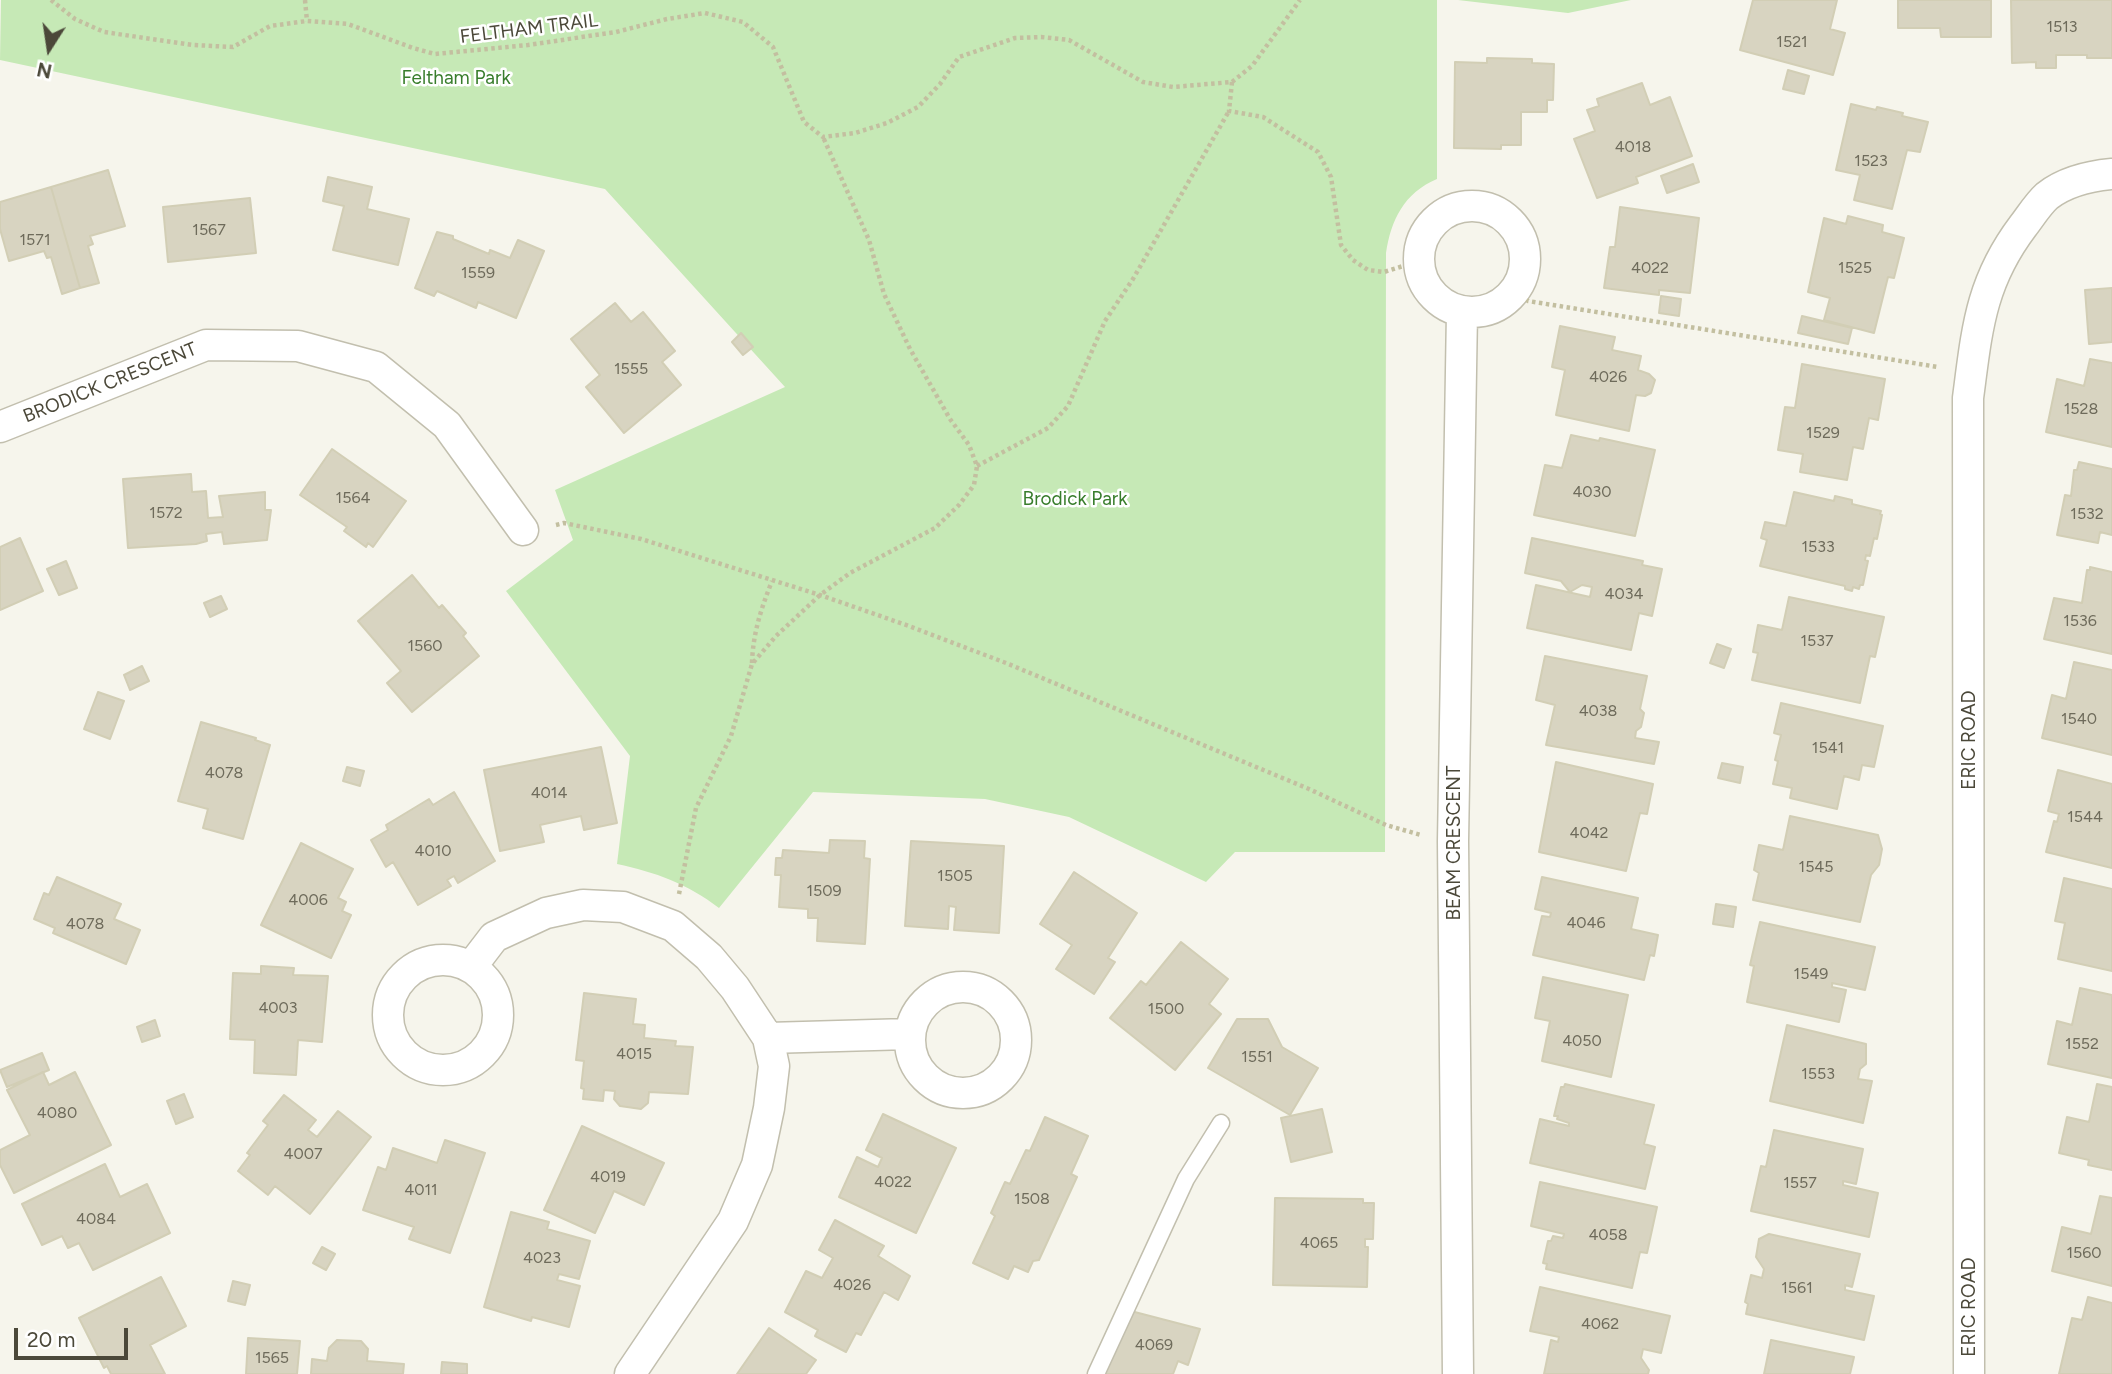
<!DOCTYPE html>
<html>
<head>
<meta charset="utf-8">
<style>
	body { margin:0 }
	#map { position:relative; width:2112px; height:1374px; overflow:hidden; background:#f6f5ec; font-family:Figtree,sans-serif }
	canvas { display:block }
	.north { position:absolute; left:14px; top:14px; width:70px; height:70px; -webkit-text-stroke:5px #fff; paint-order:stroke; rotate:192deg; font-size:19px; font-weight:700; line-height:28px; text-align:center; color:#4b4839 }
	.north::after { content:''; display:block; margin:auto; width:24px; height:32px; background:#4b4839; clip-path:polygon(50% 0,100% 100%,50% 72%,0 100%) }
	.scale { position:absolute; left:14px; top:1328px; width:114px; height:32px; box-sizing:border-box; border:4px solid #4b4839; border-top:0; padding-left:9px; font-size:21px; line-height:24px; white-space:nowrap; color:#4b4839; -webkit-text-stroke:5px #fff; paint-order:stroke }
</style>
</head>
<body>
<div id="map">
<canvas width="2112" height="1374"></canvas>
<div class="north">N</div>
<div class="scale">20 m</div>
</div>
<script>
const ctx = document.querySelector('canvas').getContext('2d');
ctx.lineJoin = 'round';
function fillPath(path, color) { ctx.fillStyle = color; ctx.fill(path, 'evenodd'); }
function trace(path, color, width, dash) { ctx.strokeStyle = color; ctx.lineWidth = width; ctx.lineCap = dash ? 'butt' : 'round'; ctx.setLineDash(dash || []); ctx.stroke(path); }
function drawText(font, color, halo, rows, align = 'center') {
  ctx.font = font + ' Figtree,sans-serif'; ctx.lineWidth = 5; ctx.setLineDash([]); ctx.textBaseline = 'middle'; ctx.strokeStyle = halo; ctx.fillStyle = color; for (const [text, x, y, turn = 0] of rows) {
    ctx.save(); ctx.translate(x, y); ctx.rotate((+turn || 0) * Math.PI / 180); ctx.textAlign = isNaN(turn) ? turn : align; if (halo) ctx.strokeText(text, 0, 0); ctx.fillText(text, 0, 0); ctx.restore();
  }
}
const green = new Path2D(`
	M1 0H1437V179C1404 193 1391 220 1386 253L1385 852H1235L1206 882 1069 817 985 799 813 792 719 908C688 884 655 872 617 864L630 756 506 591 573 540 555 490 785 387 605 189 0 60Z
	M1458 0H1631L1568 13Z`);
const building = new Path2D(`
	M1753 0H1837L1830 29 1845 33 1833 75 1740 50Z
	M1898 0H1991V37H1941L1940 28H1898Z
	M2011 0H2112V58H2087V55H2056V68H2036V62L2012 63Z
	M1487 58 1532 59V63L1554 64 1553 100H1547V112H1521V145H1501V149L1454 148 1455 62 1487 63Z
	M1788 70 1809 76 1804 94 1783 89Z
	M1642 83 1650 105 1670 97 1692 156 1636 177 1638 183 1597 198 1574 139 1595 131 1587 110 1599 106 1597 99Z
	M1851 104 1876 110 1877 107 1903 113 1902 116 1928 122 1920 152 1907 150 1892 209 1854 200 1860 175 1836 170Z
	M1693 164 1699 182 1667 193 1661 176Z
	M108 170 125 226 90 236 93 244 88 246 99 283 80 288 51 187Z
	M328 177 372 187 367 209 409 219 398 265 333 250 344 206 323 201Z
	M51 187 80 288 62 294 51 257 47 258 44 251 9 261 0 229V202Z
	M250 198 256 253 168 262 163 207Z
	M1620 207 1699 218 1690 293 1659 290V295L1604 288 1610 247H1615Z
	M1848 216 1883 225 1882 232 1904 238 1894 278 1888 277 1874 333 1824 320 1830 298 1808 292 1824 218 1846 224Z
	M437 232 453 236V239L489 254 490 250 510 258 518 240 544 251 516 318 478 302 476 308 437 291 434 296 415 288Z
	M2112 288V342L2089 344 2085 290Z
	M1661 296 1681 299 1679 316 1659 313Z
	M615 303 631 322 643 312 675 351 662 362 681 385 624 433 586 387 600 375 571 339Z
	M1802 316 1852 328 1848 344 1798 333Z
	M1560 326 1615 337 1612 350 1641 356 1638 370 1649 374 1655 380 1651 393 1645 396 1636 395 1629 431 1556 415 1565 370 1552 367Z
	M741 333 753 347 743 355 732 342Z
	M2090 359 2112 363V447L2046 432 2057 379 2084 386Z
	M1802 364 1885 379 1878 420 1869 418 1863 449 1853 447 1847 480 1800 472 1803 454 1778 450 1785 407 1795 408Z
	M1571 435 1599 441 1600 438 1655 450 1635 536 1534 515 1545 465 1562 468Z
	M332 449 406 501 373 547 368 543 366 547 344 531 347 527 300 495Z
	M2079 462 2112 469V535L2100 532 2098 543 2057 535 2065 495 2071 496 2074 470H2077Z
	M191 474 192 492 206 491 208 518 223 517 219 496 265 492V510H271L267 540 224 544 222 532 206 534 207 541 196 544 128 548 123 479Z
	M1794 492 1834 501 1835 496 1852 500V504L1881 511 1880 514 1882 515 1877 539 1874 538 1870 556 1866 555 1865 560 1868 561 1863 585H1860L1859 589 1853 587 1852 591 1845 589V586L1760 566 1767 540 1761 538 1765 522 1786 526Z
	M20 538 43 591 0 610V547Z
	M1532 538 1643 561 1642 565 1662 569 1652 616 1639 613 1631 650 1527 628 1536 585 1590 597 1592 587 1582 585 1570 592 1561 581 1525 573Z
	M66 561 77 588 59 595 47 569Z
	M2090 567 2112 572V654L2044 639 2054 598 2082 603 2087 570H2090Z
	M412 575 439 608 442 605 466 633 463 636 479 656 412 712 387 683 401 671 358 621Z
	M221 596 227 609 210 617 204 603Z
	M1789 597 1884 617 1875 657 1870 656 1860 703 1752 680 1758 653 1753 652 1758 625 1782 630Z
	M1717 644 1731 649 1724 668 1710 663Z
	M1545 656 1647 676 1640 709 1644 713 1641 727 1636 731 1635 738 1659 742 1654 764 1546 745 1555 705 1536 700Z
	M2074 662 2112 670V755L2042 738 2052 695 2066 699Z
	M142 666 149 681 130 690 124 675Z
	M98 692 124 701 110 739 84 729Z
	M1781 703 1883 726 1874 767 1862 765 1859 780 1844 776 1837 809 1790 798 1792 788 1773 784 1778 761 1775 760 1781 735 1774 733Z
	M201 722 256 738 255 740 270 745 243 839 203 828 208 809 178 801Z
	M601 747 617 823 584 830 581 816 540 825 544 842 500 851 484 770Z
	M1556 762 1653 784 1647 814 1640 813 1626 871 1539 852Z
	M1722 763 1743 767 1740 783 1718 778Z
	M347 767 364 771 360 786 343 781Z
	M2058 770 2112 784V868L2046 852 2054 821 2057 822 2059 814 2048 811Z
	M454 792 495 861 458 883 454 876 447 880 451 886 418 905 393 862 386 867 371 840 388 830 386 825 429 799 433 805Z
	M1790 816 1878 835 1882 849 1879 865 1871 875 1860 922 1753 900 1759 873 1754 870 1759 845 1783 850Z
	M830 840 865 841 864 858 870 859 865 944 817 941 818 918H808V909L779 907 781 875H775L776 858H782L783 850 829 853Z
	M911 841 1004 846 999 933 954 930 956 907 949 906 948 929 905 926Z
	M301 843 353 869 338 898 346 902 342 911 351 915 331 958 261 925Z
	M1074 872 1137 913 1108 958 1115 962 1094 994 1056 969 1072 945 1040 924Z
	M57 877 121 904 114 919 140 930 126 964 53 933 55 928 34 919 44 893 49 895Z
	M1542 877 1638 898 1631 929 1658 935 1654 956 1650 955 1644 980 1533 955 1542 916 1550 917 1551 913 1535 909Z
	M2064 878 2112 889V971L2058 959 2065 923 2055 921Z
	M1716 904 1736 907 1733 927 1713 924Z
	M1760 922 1875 947 1865 990 1832 983V987L1846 990 1839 1022 1747 1002 1754 966 1750 965Z
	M1181 942 1228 979 1209 1004 1221 1014 1175 1070 1110 1018 1141 981 1146 985Z
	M261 966 294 968 293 975 328 976 322 1042 298 1040 296 1075 254 1073 255 1040 230 1039 233 973 261 974Z
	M1543 977 1628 995 1611 1077 1542 1061 1550 1021 1535 1018Z
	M2080 988 2112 995V1078L2048 1064 2057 1021 2072 1025Z
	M584 993 636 999 633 1024 645 1025 644 1038 676 1041 675 1046 693 1047 688 1094 649 1092 648 1103 641 1109 620 1106 614 1099 615 1091 604 1090 603 1101 583 1099 584 1089 581 1088 584 1061 576 1060Z
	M1237 1019H1268L1282 1047 1318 1068 1290 1115 1208 1068Z
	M155 1020 160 1036 142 1042 137 1027Z
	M1787 1025 1866 1044V1064L1860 1069 1858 1079 1872 1081 1863 1123 1770 1101Z
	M42 1053 49 1070 7 1087 0 1070Z
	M43 1072 49 1085 75 1072 111 1145 14 1193 0 1165V1150L30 1135 7 1090Z
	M1565 1084 1654 1105 1644 1144 1655 1147 1645 1189 1530 1163 1540 1119 1569 1126V1123L1557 1119 1558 1116H1554L1561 1087H1564Z
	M2097 1084 2112 1087V1170L2088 1165 2089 1160 2059 1153 2067 1117 2089 1122Z
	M184 1094 193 1117 176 1124 167 1101Z
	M284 1095 316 1120 308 1130 317 1137 338 1111 371 1137 310 1214 275 1186 268 1195 238 1171 250 1155 247 1153 268 1125 263 1121Z
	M1322 1109 1332 1152 1291 1162 1281 1118Z
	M883 1114 956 1148 916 1233 839 1197 857 1157 878 1167 882 1158 866 1150Z
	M1045 1117 1088 1136 1071 1174 1077 1177 1039 1260 1033 1261 1028 1272 1014 1266 1008 1279 973 1263 995 1216 991 1213 1005 1182 1010 1184 1026 1150 1030 1151Z
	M582 1126 664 1163 644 1205 614 1191 595 1233 544 1210Z
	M1774 1130 1863 1149 1856 1184 1843 1181V1185L1878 1193 1869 1237 1751 1211 1761 1166 1766 1167Z
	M445 1140 485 1153 450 1253 409 1239 414 1227 363 1210 378 1167 386 1170 393 1148 437 1163Z
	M105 1164 120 1197 147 1184 170 1233 93 1270 79 1243 68 1248 62 1236 42 1245 22 1204Z
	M1540 1182 1657 1207 1647 1253 1640 1252 1632 1288 1546 1269 1547 1264 1543 1263 1548 1241H1551L1553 1236 1563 1238 1564 1234 1531 1226Z
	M2100 1196 2112 1198V1286L2052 1271 2062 1227 2091 1234Z
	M1275 1198 1363 1199V1203H1374L1373 1239H1365V1247H1368L1367 1287 1273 1285Z
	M511 1212 549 1222 547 1229 590 1241 579 1279 559 1274 557 1280 580 1286 569 1327 532 1317 531 1321 484 1307Z
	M835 1220 884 1246 878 1256 910 1276 898 1300 884 1292 861 1335 856 1333 846 1352 815 1336 818 1330 785 1312 806 1271 822 1278 833 1258 819 1250Z
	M1769 1234 1860 1254 1852 1287 1845 1285V1290L1874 1296 1864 1340 1746 1314 1748 1304 1745 1302 1751 1275 1762 1278 1764 1269 1756 1257 1759 1239Z
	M322 1247 335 1254 326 1270 313 1263Z
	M161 1277 186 1326 150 1345 165 1374H111L107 1366 104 1368 79 1318Z
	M233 1281 250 1285 245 1305 228 1301Z
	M1540 1287 1670 1316 1661 1353 1643 1349 1641 1358 1649 1370 1648 1374H1544L1551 1340 1558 1342 1559 1337 1530 1331Z
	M2088 1297 2112 1303V1374H2059L2072 1318 2082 1320Z
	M1127 1310 1200 1329 1188 1365 1178 1361 1173 1374H1098Z
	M769 1328 816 1360 806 1374H737Z
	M248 1338 300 1341 297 1374H246Z
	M337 1340 361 1341 368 1349 367 1361 404 1364 403 1374H311L312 1359 327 1361 329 1348Z
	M1771 1340 1854 1357 1850 1374H1764Z
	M442 1362 467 1364V1374H441Z`);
const path = new Path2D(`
	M51 0 75 19 104 32 193 45 233 47 270 26 307 21 348 24 413 48 435 54 528 45 616 32 667 19 705 13 743 22 773 47 804 122 823 137 855 133 887 123 918 107 940 84 959 57 1015 38 1041 37 1069 40 1143 82 1173 87 1232 82 1252 66 1300 0
	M305 0 307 21
	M1232 82 1229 111 1263 117 1318 152 1331 177 1341 245 1353 260 1368 270 1384 272 1419 261
	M1516 289 1528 301 1938 367
	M977 466 1048 428 1068 406 1105 321 1133 279 1229 111
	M556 525 564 523 641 539 820 595 909 626 1006 663 1309 789 1386 825 1421 835
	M752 663C753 633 761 609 772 581
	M679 894 696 808 731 736 752 664 776 636 820 595 850 573 935 528 959 505 974 485 977 466 969 445 950 419 910 349 884 294 869 240 823 137`);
const lane = new Path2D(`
	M1096 1374 1186 1179 1221 1123`);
const street = new Path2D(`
	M1419 259a53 53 0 1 1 106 0a53 53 0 1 1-106 0Z
	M0 427 206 345 298 346 376 367 447 425 523 530
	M388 1015a55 55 0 1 1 110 0a55 55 0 1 1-110 0Z
	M471 967 494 937 546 913 583 905 623 907 673 926 709 957 735 988 768 1038 774 1066 769 1108 757 1165 733 1221 630 1374
	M910 1040a53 53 0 1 1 106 0a53 53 0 1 1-106 0Z
	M768 1038 909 1034
	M1458 1374 1453 841 1462 312
	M1969 1374 1968 398C1977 330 1980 283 2023 226 2030 217 2038 204 2047 196 2065 182 2090 176 2112 174`);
const numberNames = [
	["1513",2062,27],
	["1521",1792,42],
	["4018",1633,147],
	["1523",1871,161],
	["1567",209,230],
	["1571",35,240],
	["4022",1650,268],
	["1525",1855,268],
	["1559",478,273],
	["1555",631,369],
	["4026",1608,377],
	["1528",2081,409],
	["1529",1823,433],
	["4030",1592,492],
	["1564",353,498],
	["1572",166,513],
	["1532",2087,514],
	["1533",1818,547],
	["4034",1624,594],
	["1536",2080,621],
	["1537",1817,641],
	["1560",425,646],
	["4038",1598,711],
	["1540",2079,719],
	["1541",1828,748],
	["4078",224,773],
	["4014",549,793],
	["1544",2085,817],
	["4042",1589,833],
	["4010",433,851],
	["1545",1816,867],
	["1505",955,876],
	["1509",824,891],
	["4006",308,900],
	["4046",1586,923],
	["4078",85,924],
	["1549",1811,974],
	["4003",278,1008],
	["1500",1166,1009],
	["4050",1582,1041],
	["1552",2082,1044],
	["4015",634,1054],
	["1551",1257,1057],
	["1553",1818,1074],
	["4080",57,1113],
	["4007",303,1154],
	["4019",608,1177],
	["4022",893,1182],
	["1557",1800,1183],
	["4011",421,1190],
	["1508",1032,1199],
	["4084",96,1219],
	["4058",1608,1235],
	["4065",1319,1243],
	["1560",2084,1253],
	["4023",542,1258],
	["4026",852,1285],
	["1561",1797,1288],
	["4062",1600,1324],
	["4069",1154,1345],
	["1565",272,1358]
];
const streetNames = [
	["FELTHAM TRAIL",529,29,-7],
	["BRODICK CRESCENT",110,383,-22],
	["ERIC ROAD",1969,740,-90],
	["BEAM CRESCENT",1454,843,-90],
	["ERIC ROAD",1969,1307,-90]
];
const parkNames = [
	["Feltham Park",456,78],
	["Brodick Park",1075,499]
];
fillPath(green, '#c6e9b6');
fillPath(building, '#d8d4c1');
trace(building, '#d2ceb5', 2);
trace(lane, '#c2bfae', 19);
trace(street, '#c2bfae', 33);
trace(path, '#c3bfa0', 4.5, [3.5, 3.5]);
trace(lane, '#fff', 16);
trace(street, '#fff', 30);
drawText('16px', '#6e6b5b', null, numberNames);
drawText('19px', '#4b4839', '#fff', streetNames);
drawText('19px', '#387d2c', '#fff', parkNames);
</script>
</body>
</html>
